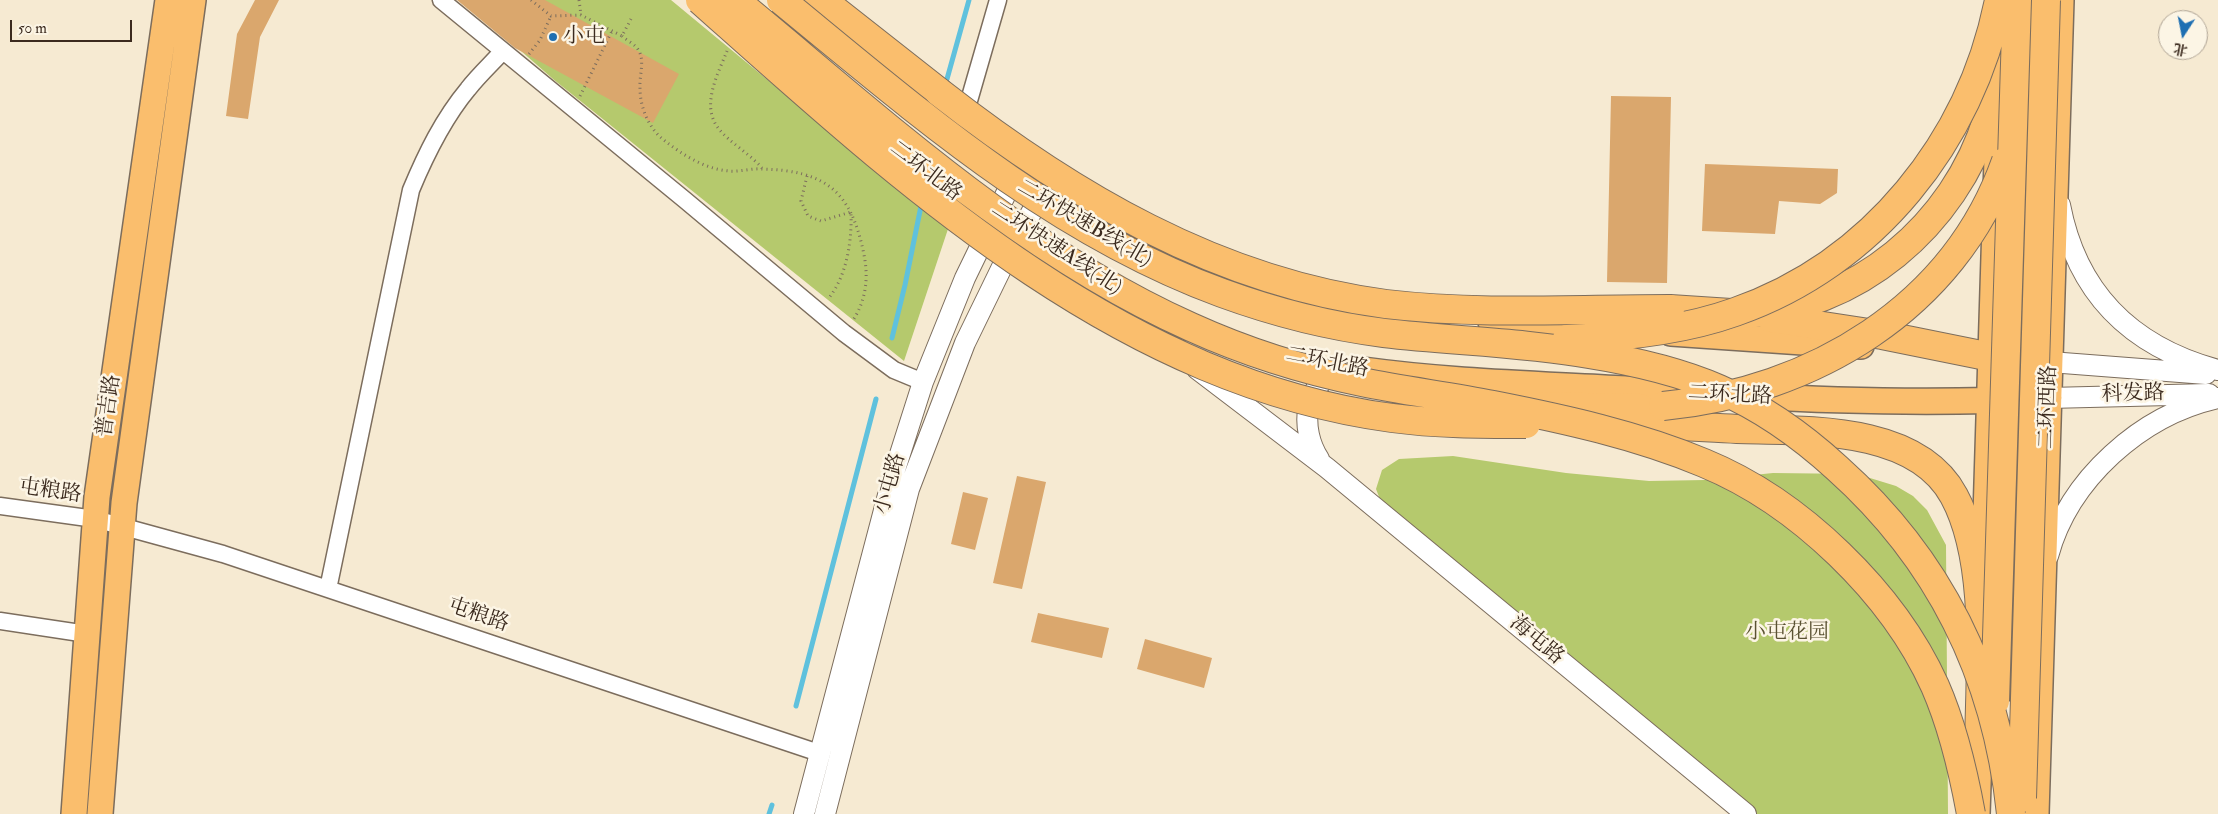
<!DOCTYPE html>
<html>
<head>
<meta charset="utf-8">
<style>
	body { margin:0 }
	#map { position:relative; width:2218px; height:814px; overflow:hidden; background:#f6ead2; font-family:"IM FELL Double Pica","Noto Serif SC",serif }
	canvas { display:block }
	.north { position:absolute; left:2158px; top:10px; width:50px; height:50px; box-sizing:border-box; background:#fcf5e5; border:1px solid #afa495; border-radius:50%; rotate:191deg; font-size:14px; font-weight:700; line-height:20px; text-align:center; color:#3b2a1e }
	.north::after { content:''; display:block; margin:auto; width:18px; height:22px; background:#1f6fb2; clip-path:polygon(50% 0,100% 100%,50% 72%,0 100%) }
	.scale { position:absolute; left:10px; top:20px; width:122px; height:22px; box-sizing:border-box; border:2px solid #3b2a1e; border-top:0; padding-left:6px; font-size:15px; line-height:18px; white-space:nowrap; color:#3b2a1e; -webkit-text-stroke:4px #fcf5e5; paint-order:stroke }
</style>
</head>
<body>
<div id="map">
<canvas width="2218" height="814"></canvas>
<div class="north">北</div>
<div class="scale">50 m</div>
</div>
<script>
const ctx = document.querySelector('canvas').getContext('2d');
ctx.lineJoin = 'round';
function fillPath(path, color) { ctx.fillStyle = color; ctx.fill(path, 'evenodd'); }
function trace(path, color, width, dash) { ctx.strokeStyle = color; ctx.lineWidth = width; ctx.lineCap = dash ? 'butt' : 'round'; ctx.setLineDash(dash || []); ctx.stroke(path); }
function drawText(font, color, halo, rows, align = 'center') {
  ctx.font = font + ' "IM FELL Double Pica","Noto Serif SC",serif'; ctx.lineWidth = 5; ctx.setLineDash([]); ctx.textBaseline = 'middle'; ctx.strokeStyle = halo; ctx.fillStyle = color; for (const [text, x, y, turn = 0] of rows) {
    ctx.save(); ctx.translate(x, y); ctx.rotate((+turn || 0) * Math.PI / 180); ctx.textAlign = isNaN(turn) ? turn : align; if (halo) ctx.strokeText(text, 0, 0); ctx.fillText(text, 0, 0); ctx.restore();
  }
}
const green = new Path2D(`
	M463 0H671L948 229 904 361 553 79Z
	M1453 456 1566 473 1649 481 1705 480 1773 473 1857 474 1896 486 1913 496 1927 510 1946 545 1948 814H1756L1383 507 1376 489 1382 470 1399 459Z`);
const stream = new Path2D(`
	M947 79 969 0
	M892 338 905 285 921 206
	M796 706 876 399
	M769 814 772 805`);
const building = new Path2D(`
	M255 0H279L260 37 248 119 226 116 237 34Z
	M457 0H545L679 74 653 123 515 48Z
	M1611 96 1671 97 1667 283 1607 282Z
	M1705 164 1838 169 1837 193 1820 204 1779 201 1775 234 1702 231Z
	M1017 476 1046 482 1022 589 993 583Z
	M963 492 988 498 975 550 951 544Z
	M1038 613 1109 628 1102 658 1031 642Z
	M1145 639 1212 658 1204 688 1137 669Z`);
const path = new Path2D(`
	M531 0 551 16 581 15 622 36 631 19
	M579 0 581 15
	M622 36C626 40 633 43 637 48 646 59 639 75 640 88 640 108 649 129 665 141 683 155 705 169 729 171 740 172 752 168 763 169 823 171 850 189 863 250 869 276 867 299 852 322
	M727 51C718 74 700 106 719 129 729 142 750 154 762 168
	M529 54 540 40 551 16
	M580 96 612 31
	M807 176 801 201 808 216 821 221 851 212C852 241 847 276 828 299`);
const minor = new Path2D(`
	M441 0 685 200 844 333 894 370 923 382
	M964 118 998 0
	M0 506 95 519 223 554 819 753
	M328 589 411 190C426 154 443 119 468 89 478 76 491 64 502 52
	M0 621 87 634`);
const tertiary = new Path2D(`
	M2060 205C2077 294 2132 347 2218 370
	M1073 276 1130 319
	M2050 362 2206 374
	M1197 369 1327 468 1746 814
	M2049 398 2209 394
	M1319 459C1300 430 1302 383 1341 371
	M2048 556C2069 479 2141 415 2218 398
	M804 814 893 476 923 382 965 278 1018 169
	M825 814 909 489 965 343 1002 267 1045 187`);
const primary = new Path2D(`
	M804 0 835 25
	M884 65 973 137
	M1004 159C1062 199 1124 235 1189 261
	M1491 322 1596 329
	M1671 333 1861 346
	M1363 370C1450 382 1538 384 1626 389 1767 398 1908 406 2049 398
	M1984 580 1999 95
	M74 814 97 497 168 0
	M100 814 124 503 193 0
	M1977 814 1980 727
	M2036 814 2061 0`);
const trunk = new Path2D(`
	M822 0 939 92
	M1670 309 1731 313
	M1742 314C1856 309 1955 225 1988 117 1994 95 1997 72 2000 49
	M1771 318 1882 335 1991 357
	M1535 406 1640 408
	M1612 424C1654 424 1695 427 1737 429 1805 431 1916 425 1954 496 1990 562 1980 673 1979 746`);
const trunkBridge = new Path2D(`
	M700 0C899 177 1116 381 1392 418 1436 424 1481 424 1526 424
	M735 0C877 117 1022 252 1191 327 1246 352 1303 370 1362 382 1405 391 1449 396 1493 405 1564 419 1637 435 1704 463 1799 502 1893 593 1935 686 1953 727 1963 770 1971 814
	M781 0C919 113 1053 231 1222 293 1274 312 1328 326 1384 333 1452 341 1521 342 1589 354 1633 361 1678 371 1719 389 1763 408 1802 436 1837 468 1940 560 1997 677 2011 814
	M939 92C1071 195 1217 282 1386 304 1480 315 1576 309 1670 309
	M1567 339C1623 337 1682 331 1735 312 1873 264 1971 141 1999 0
	M1663 406C1812 392 1954 308 2006 161
	M1995 701 2017 0
	M2022 798 2046 0`);
const markers = [
	[553,37,5,"#1f6fb2"]
];
const poiNames = [
	["小屯",563,37]
];
const streetNames = [
	["二环北路",925,172,37],
	["二环快速B线(北)",1084,224,30],
	["二环快速A线(北)",1056,249,33],
	["二环北路",1327,363,11],
	["科发路",2133,395,-2],
	["二环北路",1730,396,3],
	["普吉路",110,406,-82],
	["二环西路",2049,407,-88],
	["小屯路",891,484,-74],
	["屯粮路",50,492,8],
	["屯粮路",478,616,19],
	["海屯路",1536,641,40]
];
const parkNames = [
	["小屯花园",1787,633]
];
fillPath(green, '#b5c96d');
trace(stream, '#5fc1dd', 5);
fillPath(building, '#daa76d');
trace(minor, '#7c6d5d', 19);
trace(tertiary, '#7c6d5d', 22);
trace(primary, '#7c6d5d', 28);
trace(trunk, '#7c6d5d', 30);
trace(path, '#7c6d5d', 3, [1, 4]);
trace(minor, '#fff', 16);
trace(tertiary, '#fff', 20);
trace(primary, '#fabe6d', 25);
trace(trunk, '#fabe6d', 28);
trace(trunkBridge, '#7c6d5d', 30, []);
trace(trunkBridge, '#fabe6d', 28);
for (const [x, y, r, color] of markers) { const dot = new Path2D(); dot.arc(x, y, r, 0, 2 * Math.PI); ctx.fillStyle = color; ctx.fill(dot); trace(dot, '#fcf5e5', 2); }
drawText('21px', '#3b2a1e', '#fcf5e5', poiNames, 'left');
drawText('21px', '#3b2a1e', '#fcf5e5', streetNames);
drawText('21px', '#5a5232', '#fcf5e5', parkNames);
</script>
</body>
</html>
